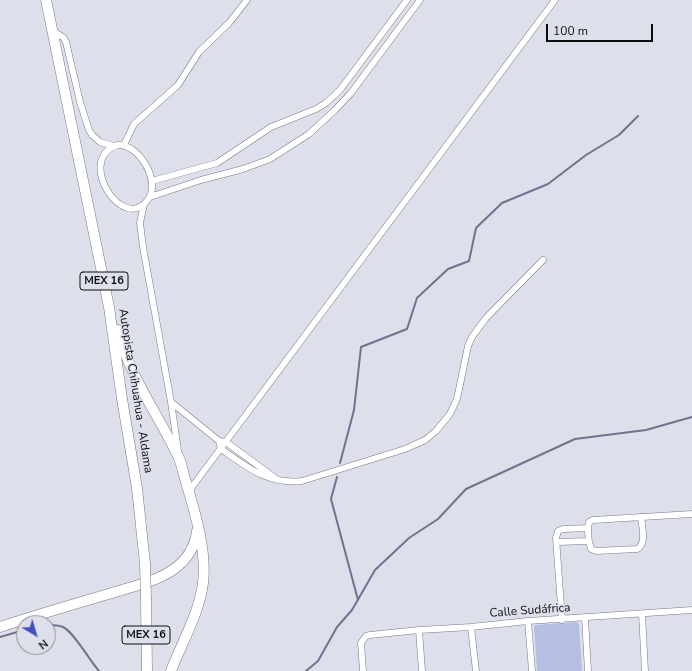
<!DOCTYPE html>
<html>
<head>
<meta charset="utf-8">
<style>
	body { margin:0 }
	#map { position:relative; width:692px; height:671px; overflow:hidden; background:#dde0eb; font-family:"Nunito Sans",sans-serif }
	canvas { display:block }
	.north { position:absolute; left:16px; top:615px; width:40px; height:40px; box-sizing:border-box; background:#dde0eb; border:1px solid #8a8c94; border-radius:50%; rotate:142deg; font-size:11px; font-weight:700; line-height:16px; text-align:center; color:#0d0d11 }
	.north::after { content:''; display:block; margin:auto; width:14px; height:18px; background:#424dc1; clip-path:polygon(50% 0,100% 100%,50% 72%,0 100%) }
	.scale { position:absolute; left:546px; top:24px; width:107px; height:18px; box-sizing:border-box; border:2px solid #0d0d11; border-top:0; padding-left:5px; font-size:12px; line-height:14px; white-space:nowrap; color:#0d0d11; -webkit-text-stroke:3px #dde0eb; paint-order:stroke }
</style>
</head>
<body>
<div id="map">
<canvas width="692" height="671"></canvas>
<div class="north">N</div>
<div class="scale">100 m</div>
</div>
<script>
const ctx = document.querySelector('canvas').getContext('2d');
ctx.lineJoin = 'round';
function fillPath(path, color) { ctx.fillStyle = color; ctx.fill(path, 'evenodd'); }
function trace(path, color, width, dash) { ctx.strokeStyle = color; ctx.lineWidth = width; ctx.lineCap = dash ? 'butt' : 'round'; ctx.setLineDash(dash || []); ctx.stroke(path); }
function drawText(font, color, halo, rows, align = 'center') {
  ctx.font = font + ' "Nunito Sans",sans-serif'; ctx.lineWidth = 3; ctx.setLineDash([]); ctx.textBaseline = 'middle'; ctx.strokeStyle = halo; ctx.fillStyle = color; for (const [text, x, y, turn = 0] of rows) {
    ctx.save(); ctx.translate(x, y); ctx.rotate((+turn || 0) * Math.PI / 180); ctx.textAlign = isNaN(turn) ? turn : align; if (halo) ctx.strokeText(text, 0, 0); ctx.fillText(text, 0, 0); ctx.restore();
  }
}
const green = new Path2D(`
	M577 622 579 624 582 671H537L534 627 535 625Z`);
const stream = new Path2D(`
	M340 463 354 410 361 347 407 329 417 298 448 269 469 261 476 228 502 203 548 184 586 155 619 135 638 116
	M337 477 331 499 358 600
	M48 625C53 625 58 625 63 627 75 633 89 660 99 671
	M0 637 24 630
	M306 671 318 661 337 627 352 610 375 570 409 538 438 519 466 489 575 439 646 430 692 417`);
const minor = new Path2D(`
	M52 30 64 38 66 42 80 102 89 130 92 135 100 142 114 146
	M118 145C139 144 160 180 149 198 124 237 74 158 118 145Z
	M124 145 134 124 178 85 199 52 229 23 247 0
	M152 181 217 163 271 127 316 109 326 103 340 90 407 0
	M150 197 201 180 243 169 270 159 309 134 335 110 351 93 420 0
	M144 204 140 223 143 247 171 402 178 450
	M171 402 219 441 226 442 275 478
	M219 441 221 449C247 467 268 485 302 481L405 449 425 440 436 431 450 414 457 399 468 346 472 337 486 318 543 260
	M189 491 555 0
	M641 517C642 527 647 544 637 549L596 551 591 549C588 540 587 531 589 522L593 520 692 514
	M557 542 588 541
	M642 614 645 671
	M585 618 588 671
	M562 620 556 538 558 531 563 529 588 528
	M528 621 532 671
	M471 627 476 671
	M419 630 422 671
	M363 671 361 643 366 636 370 635 419 630 471 627 528 621 692 610`);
const trunk = new Path2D(`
	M46 0 109 307 122 399 137 488 145 564
	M118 330C129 376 158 414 178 456 182 464 183 473 186 482 195 512 207 552 203 583 199 614 182 642 171 671
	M146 599 147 671
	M0 627C37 615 74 604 112 593 131 587 158 581 174 569 188 559 195 547 197 531`);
const trunkBridge = new Path2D(`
	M145 564 146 599`);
const shields = [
	[104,281,48],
	[146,635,48]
];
const shieldNames = [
	["MEX 16",104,281],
	["MEX 16",146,635]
];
const streetNames = [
	["Autopista Chihuahua - Aldama",135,391,81],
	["Calle Sudáfrica",530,611,-4]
];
fillPath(green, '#b6bfe3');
trace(stream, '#6e748f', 2);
trace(minor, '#767982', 7);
trace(trunk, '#767982', 11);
trace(minor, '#fff', 6);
trace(trunk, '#fff', 10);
trace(trunkBridge, '#767982', 11, []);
trace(trunkBridge, '#fff', 10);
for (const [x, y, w] of shields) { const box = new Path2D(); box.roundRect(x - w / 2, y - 9, w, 18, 3); ctx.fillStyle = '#dde0eb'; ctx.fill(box); trace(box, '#0d0d11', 1); }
drawText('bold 11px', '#0d0d11', null, shieldNames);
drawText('12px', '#0d0d11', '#dde0eb', streetNames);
</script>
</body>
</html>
